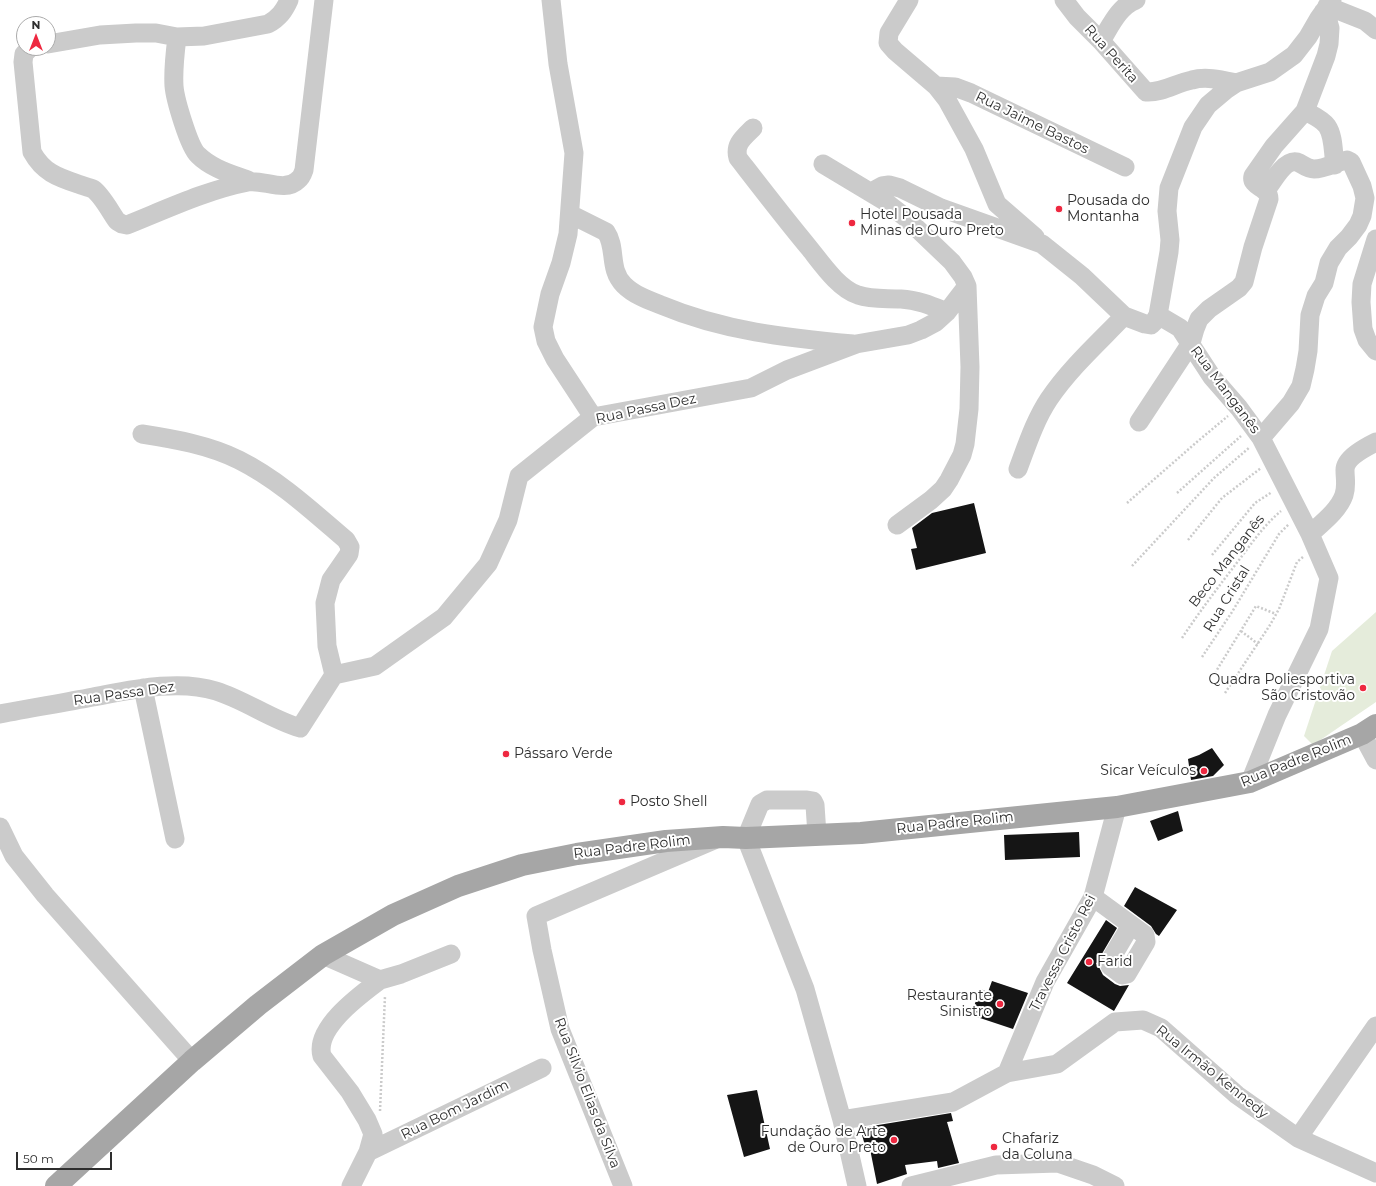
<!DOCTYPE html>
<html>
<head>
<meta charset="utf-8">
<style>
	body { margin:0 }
	#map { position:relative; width:1376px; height:1186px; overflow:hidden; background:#fff; font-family:Montserrat,sans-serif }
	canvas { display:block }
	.north { position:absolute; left:16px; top:16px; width:40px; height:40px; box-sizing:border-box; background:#fff; border:1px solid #ababab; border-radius:50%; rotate:0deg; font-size:11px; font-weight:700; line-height:16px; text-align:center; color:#2e2e2e }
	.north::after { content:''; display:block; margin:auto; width:14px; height:18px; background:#ee2840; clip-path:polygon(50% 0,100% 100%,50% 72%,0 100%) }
	.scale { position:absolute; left:16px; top:1152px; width:96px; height:18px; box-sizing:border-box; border:2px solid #2e2e2e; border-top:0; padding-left:5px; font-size:12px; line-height:14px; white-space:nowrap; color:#2e2e2e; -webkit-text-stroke:3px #fff; paint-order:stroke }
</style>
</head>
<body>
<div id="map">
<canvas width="1376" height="1186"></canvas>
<div class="north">N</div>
<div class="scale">50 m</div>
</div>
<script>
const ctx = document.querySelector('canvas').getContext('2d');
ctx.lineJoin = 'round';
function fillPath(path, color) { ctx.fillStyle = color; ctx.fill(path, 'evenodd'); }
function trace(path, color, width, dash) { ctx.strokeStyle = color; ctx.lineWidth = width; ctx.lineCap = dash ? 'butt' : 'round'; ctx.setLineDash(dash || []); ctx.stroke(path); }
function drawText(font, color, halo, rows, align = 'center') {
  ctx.font = font + ' Montserrat,sans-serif'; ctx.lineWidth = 4; ctx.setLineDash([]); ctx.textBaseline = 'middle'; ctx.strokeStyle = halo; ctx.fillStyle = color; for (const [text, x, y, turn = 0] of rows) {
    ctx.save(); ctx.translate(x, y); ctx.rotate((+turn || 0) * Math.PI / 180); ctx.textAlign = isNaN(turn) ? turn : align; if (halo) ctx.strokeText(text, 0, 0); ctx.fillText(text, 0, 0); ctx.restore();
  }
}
const green = new Path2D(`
	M1376 612V702L1313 745 1304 736 1332 651Z`);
const building = new Path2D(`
	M974 503 986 553 916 570 911 549 917 548 912 528 932 513Z
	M1212 748 1224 765 1213 776 1191 780 1188 759 1199 755Z
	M1178 811 1183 831 1158 841 1150 821Z
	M1079 832 1080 857 1005 860 1004 835Z
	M1135 887 1177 910 1159 936 1156 934 1151 926 1124 906Z
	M1106 920 1117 928 1096 964 1098 965 1103 975 1115 984 1120 986 1129 985 1114 1011 1067 983Z
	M992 981 1028 993 1013 1029 971 1015 980 989 988 992Z
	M757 1090 770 1149 744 1157 727 1095Z
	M951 1113 953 1121 947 1122 959 1163 938 1168 937 1161 905 1165 907 1174 877 1184 870 1149H866L860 1128Z`);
const path = new Path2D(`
	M1177 493 1241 436
	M1127 503 1198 441 1228 416
	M1188 540 1222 498 1261 468
	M1212 555 1255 503 1272 492
	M1132 566 1214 478 1250 447
	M1241 631 1258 644
	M1182 638C1200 611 1219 586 1239 560 1252 543 1264 525 1281 511
	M1202 657 1232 612 1279 534 1289 524
	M1215 673 1256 606 1276 614
	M1225 693 1270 625 1279 609 1297 562 1303 557
	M380 1111 385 996`);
const minor = new Path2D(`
	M551 0 558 64 574 153 568 234 561 263 550 294 543 327 546 341 555 359 593 417
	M909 0 889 33 888 43 895 51 936 86 947 100 974 149 997 204 1035 237
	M1064 0 1077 17 1101 41 1146 92C1163 93 1176 83 1192 80 1206 76 1222 80 1236 83
	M1327 6 1365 21 1376 30
	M177 37C175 53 173 70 174 86 175 99 189 147 198 155 212 169 232 174 250 181
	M1101 41C1110 27 1119 6 1136 0
	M48 44 100 35 136 33H156L177 37 204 36 268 24C279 18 284 11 289 0
	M30 48 24 54 23 62 32 152C43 172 57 177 78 184 83 186 89 187 93 189 102 195 111 213 117 221L122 224 127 225C167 209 207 190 248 182 263 179 285 193 298 180 301 178 303 173 304 170L324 0
	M936 86 955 87 971 93 1125 167
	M1305 111C1312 115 1322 119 1327 126 1334 136 1333 153 1335 165
	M753 128C744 137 734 144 738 158 762 189 785 219 810 249 822 264 839 289 858 295 872 300 886 298 901 299 918 300 932 306 947 312
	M823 164 883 200 905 217 952 262 963 277 967 286 970 367 969 409 965 444 962 455 949 480 943 489 931 500 897 525
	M871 192 882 186 889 185 900 188 941 208 1042 244 1082 276 1124 316 1145 324 1151 325 1154 322 1158 315 1180 328 1212 377 1239 408 1261 438 1310 534 1329 578 1319 629 1277 715 1250 782
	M570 214 606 232C617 248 608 269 624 285 634 295 648 300 661 305 723 331 787 338 853 344
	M1376 239 1362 284 1361 302 1363 329 1367 340 1376 351
	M1158 315 1169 252 1170 240 1167 211 1169 188 1193 127 1208 105 1227 89 1236 83 1270 72 1294 55 1308 37 1319 18 1332 0
	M1139 422 1191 343 1195 329 1199 319 1209 309 1239 288 1244 282 1253 247 1269 199C1269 187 1250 187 1253 176L1274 146 1305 111 1326 56 1329 44 1330 28 1328 21 1323 12
	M142 434C174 439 209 445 239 460 279 480 312 511 346 540L350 547 349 554 331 580 325 603 327 646 334 675
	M1261 438 1291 403 1301 386 1305 369 1308 351 1310 315 1316 296 1324 283 1329 263 1338 248 1349 237 1358 225 1362 216 1365 198 1362 186 1351 162 1347 160C1336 162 1326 169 1314 169 1306 169 1303 164 1297 162 1285 159 1272 182 1266 191
	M1018 469C1027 445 1035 420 1049 399 1070 368 1099 342 1124 316
	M1310 534C1322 523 1339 510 1344 495 1347 486 1345 479 1345 470 1345 458 1366 447 1376 442
	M143 688 175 839
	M0 714C31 708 62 703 93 697 131 690 178 679 216 691 245 700 270 719 300 728L334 675 375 666 444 617 488 564 508 520 519 476 593 417 751 388 787 370 856 344 908 335 921 330 936 322 947 312 967 286
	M1362 734 1376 760
	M0 827 14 856 45 895 192 1061
	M817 835 815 805 813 801 807 800H767L760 804 746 838 805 989 842 1120 857 1186
	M1093 897 1145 935 1146 942 1127 974 1122 975 1110 966 1109 962 1131 925
	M323 955 380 980 401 974 451 954
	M1007 1073 1045 982 1093 897 1117 807
	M842 1120 953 1102 1007 1073 1057 1064 1115 1022 1143 1020 1161 1028 1237 1095 1298 1138 1376 1173
	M1298 1138 1376 1026
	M368 1152 542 1068
	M351 1186 368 1152 373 1134 367 1120 350 1092 322 1056C314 1028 360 995 380 980
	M623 1186 560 1029 542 950 536 916 714 840
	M911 1186 996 1165 1058 1163 1093 1175 1115 1186`);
const major = new Path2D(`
	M56 1186 192 1061 258 1005 323 955 393 915 458 886 522 865 577 854 666 841 723 837 746 838 861 833 1117 807 1250 782 1362 734 1376 725`);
const markers = [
	[1059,209,4,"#ee2840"],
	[852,223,4,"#ee2840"],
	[1363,688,4,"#ee2840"],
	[506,754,4,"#ee2840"],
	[1204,771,4,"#ee2840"],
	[622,802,4,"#ee2840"],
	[1089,962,4,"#ee2840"],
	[1000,1004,4,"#ee2840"],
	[894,1140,4,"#ee2840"],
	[994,1147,4,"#ee2840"]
];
const streetNames = [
	["Rua Perita",1111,54,48],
	["Rua Jaime Bastos",1032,123,26],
	["Rua Manganês",1225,390,53],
	["Rua Passa Dez",646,409,-12],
	["Beco Manganês",1227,561,-52],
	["Rua Cristal",1227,599,-58],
	["Rua Passa Dez",124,694,-8],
	["Rua Padre Rolim",1296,761,-22],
	["Rua Padre Rolim",955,823,-6],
	["Rua Padre Rolim",632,847,-7],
	["Travessa Cristo Rei",1063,953,-63],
	["Rua Irmão Kennedy",1212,1072,39],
	["Rua Silvio Elias da Silva",587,1093,69],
	["Rua Bom Jardim",455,1110,-26]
];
const poiNames = [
	["Pousada do",1067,201],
	["Montanha",1067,217],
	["Hotel Pousada",860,215],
	["Minas de Ouro Preto",860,231],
	["Quadra Poliesportiva",1355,680,"right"],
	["São Cristovão",1355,696,"right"],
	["Pássaro Verde",514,754],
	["Sicar Veículos",1196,771,"right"],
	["Posto Shell",630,802],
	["Farid",1097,962],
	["Restaurante",992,996,"right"],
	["Sinistro",992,1012,"right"],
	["Fundação de Arte",886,1132,"right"],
	["de Ouro Preto",886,1148,"right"],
	["Chafariz",1002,1139],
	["da Coluna",1002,1155]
];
fillPath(green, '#e5ecdb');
fillPath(building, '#151515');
trace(path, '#cbcbcb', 2.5, [2, 2]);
trace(minor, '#cbcbcb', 19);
trace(major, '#a6a6a6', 22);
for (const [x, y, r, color] of markers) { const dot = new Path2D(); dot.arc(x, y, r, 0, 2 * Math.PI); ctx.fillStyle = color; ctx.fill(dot); trace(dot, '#fff', 1.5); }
drawText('14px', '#2e2e2e', '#fff', streetNames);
drawText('14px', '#2e2e2e', '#fff', poiNames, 'left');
</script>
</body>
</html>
